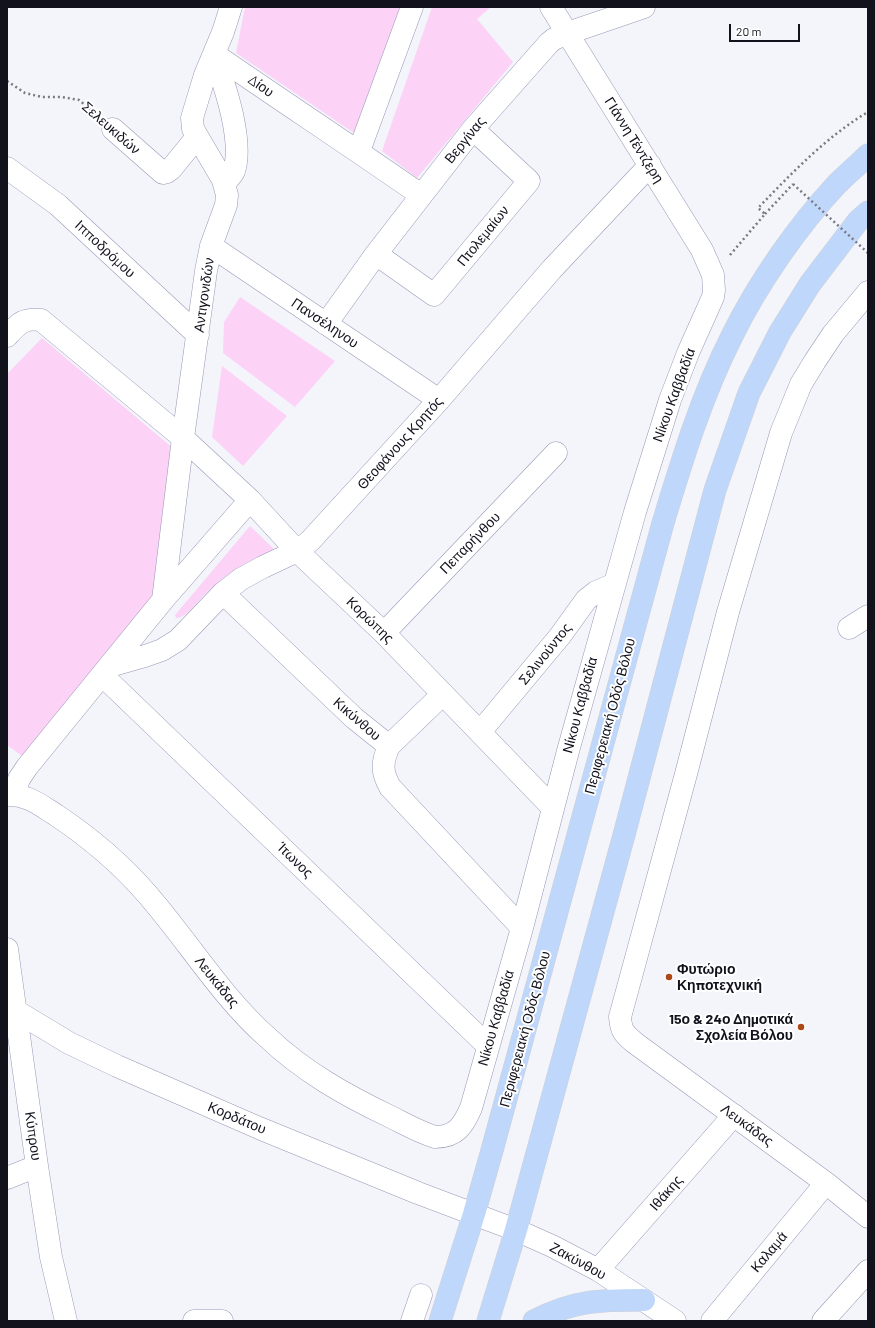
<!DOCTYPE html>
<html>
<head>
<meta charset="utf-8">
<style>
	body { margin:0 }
	#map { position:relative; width:875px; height:1328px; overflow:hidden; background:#f4f4fb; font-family:Barlow,sans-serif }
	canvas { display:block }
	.frame { position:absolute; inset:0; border:8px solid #11121c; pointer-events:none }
	.scale { position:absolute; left:729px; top:24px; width:71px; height:18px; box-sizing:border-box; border:2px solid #11121c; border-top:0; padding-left:5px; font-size:12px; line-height:14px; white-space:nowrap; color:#11121c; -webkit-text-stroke:3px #fff; paint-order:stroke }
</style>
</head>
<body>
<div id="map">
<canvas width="875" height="1328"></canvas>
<div class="frame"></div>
<div class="scale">20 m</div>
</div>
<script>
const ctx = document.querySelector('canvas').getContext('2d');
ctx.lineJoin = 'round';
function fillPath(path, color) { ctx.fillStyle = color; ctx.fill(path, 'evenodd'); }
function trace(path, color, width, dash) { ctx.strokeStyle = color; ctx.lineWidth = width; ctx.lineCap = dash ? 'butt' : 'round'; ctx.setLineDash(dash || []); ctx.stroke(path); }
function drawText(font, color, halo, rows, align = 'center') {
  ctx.font = font + ' Barlow,sans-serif'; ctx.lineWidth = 4; ctx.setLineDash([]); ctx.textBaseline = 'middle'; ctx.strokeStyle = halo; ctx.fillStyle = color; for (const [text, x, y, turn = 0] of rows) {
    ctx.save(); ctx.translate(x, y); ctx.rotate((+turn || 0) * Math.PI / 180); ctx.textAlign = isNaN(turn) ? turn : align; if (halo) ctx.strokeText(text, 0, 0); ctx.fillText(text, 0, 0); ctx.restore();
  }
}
const green = new Path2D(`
	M245 7H400L354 133 236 53Z
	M432 7H491L477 19 513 62 417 178 382 151Z
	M240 297 335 361 295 407 223 353 224 322Z
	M42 338 174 449 156 598 22 756 7 745V374Z
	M222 366 287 416 243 466 212 437Z
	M250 526 275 550C248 559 225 574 204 595 198 601 185 619 176 618L175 615Z`);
const path = new Path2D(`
	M7 81 25 93 42 97H62L79 100 97 115
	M765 214 793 184
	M730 255 765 214 758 208C791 174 827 136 868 112`);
const minor = new Path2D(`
	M214 54C282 101 352 147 421 195
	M214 54C224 84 244 140 234 171 232 176 228 179 224 183
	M113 129 163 173 167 172 171 169 197 137
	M359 151 412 7
	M7 168 58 205 198 335
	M211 246 439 400
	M376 254 434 295 529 181 473 129
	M868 292 833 334 815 361 801 384 781 433 728 612 686 774 620 1017C621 1031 624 1034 635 1043L826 1183 868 1217
	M326 324 376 254 473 129 549 43 554 39 568 33 644 7
	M7 336C19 323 23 318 41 320L183 438 250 500 297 551 384 633 553 808
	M223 593 354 718 389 746C382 762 381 771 390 787L522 928
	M163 600 183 438 206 271 211 246 226 205 227 195 223 180 193 129 192 118 205 75 223 32 231 7
	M849 628 868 616
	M384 633 556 453
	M110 666 145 656 162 650 178 640 223 593 241 579 263 567 297 551 310 541 439 400 552 269 650 165
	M102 675 488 1046
	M480 732 560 636 586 600 596 592 615 584
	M389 746 443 694
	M7 795C27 794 40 805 56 815 89 837 121 864 147 894 188 941 220 995 267 1037 304 1072 345 1095 391 1117 405 1124 419 1132 435 1137 456 1137 463 1126 471 1108L522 928 568 751 635 512 670 400 688 353 713 297 714 290 713 275 702 250 551 7
	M14 795 19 779 27 767 163 600 250 500
	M7 949 37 1166 51 1257 66 1321
	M7 1007 16 1011 69 1043 117 1066 259 1128 418 1193 516 1230 552 1246 598 1270 675 1321
	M7 1178 37 1166
	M598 1270 734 1115
	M194 1321H222
	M412 1321 421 1295
	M712 1321 826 1183
	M823 1321 868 1271`);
const major = new Path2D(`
	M440 1321 474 1214 491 1154 663 523C682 460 702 395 732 336 758 283 797 227 837 184 847 174 858 165 868 155
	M488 1321 516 1230 624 835 715 490 749 393 780 332 810 284 858 221 868 212
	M534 1321C574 1300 600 1300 644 1300`);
const pathBridge = new Path2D(`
	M793 184 868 253`);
const markers = [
	[669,977,4,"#ad4818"],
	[801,1027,4,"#ad4818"]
];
const streetNames = [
	["Δίου",261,86,35],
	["Σελευκιδών",111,128,41],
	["Βεργίνας",465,140,-51],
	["ΓΙάννη Τέντζερη",634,140,58],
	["Πτολεμαίων",483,236,-51],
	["Ιπποδρόμου",105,249,43],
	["Αντιγονιδών",204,295,-82],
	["Πανσέληνου",325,323,34],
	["Νίκου Καββαδία",674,395,-70],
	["Θεοφάνους Κρητός",400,443,-48],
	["Πεπαρήνθου",470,543,-46],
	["Κορώπης",370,620,44],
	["Σελινούντος",545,654,-51],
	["Νίκου Καββαδία",580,705,-75],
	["Περιφερειακή Οδός Βόλου",610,716,-75],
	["Κικύνθου",357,719,41],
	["Ίτωνος",295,860,44],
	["Λευκάδας",217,982,51],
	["Νίκου Καββαδία",496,1018,-74],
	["Περιφερειακή Οδός Βόλου",525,1029,-75],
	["Κορδάτου",237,1118,23],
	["Λευκάδας",747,1125,36],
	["Κύπρου",33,1136,82],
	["Ιθάκης",666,1193,-49],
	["Καλαμά",769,1252,-50],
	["Ζακύνθου",578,1261,29]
];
const poiNames = [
	["Φυτώριο",677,969],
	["Κηποτεχνική",677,985],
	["15ο & 24ο Δημοτικά",793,1019,"right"],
	["Σχολεία Βόλου",793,1035,"right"]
];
fillPath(green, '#fdd2f7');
trace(minor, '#9798b6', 23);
trace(major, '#cfd0d2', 23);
trace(path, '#797a82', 2.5, [2, 3]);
trace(minor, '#fff', 22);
trace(major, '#bfd7fb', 22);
trace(pathBridge, '#797a82', 2.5, [2, 3]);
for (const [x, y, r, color] of markers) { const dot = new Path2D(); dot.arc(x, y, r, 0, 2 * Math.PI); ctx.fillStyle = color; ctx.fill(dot); trace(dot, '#fff', 1.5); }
drawText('14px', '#11121c', '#fff', streetNames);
drawText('bold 14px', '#11121c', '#fff', poiNames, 'left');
</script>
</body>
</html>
